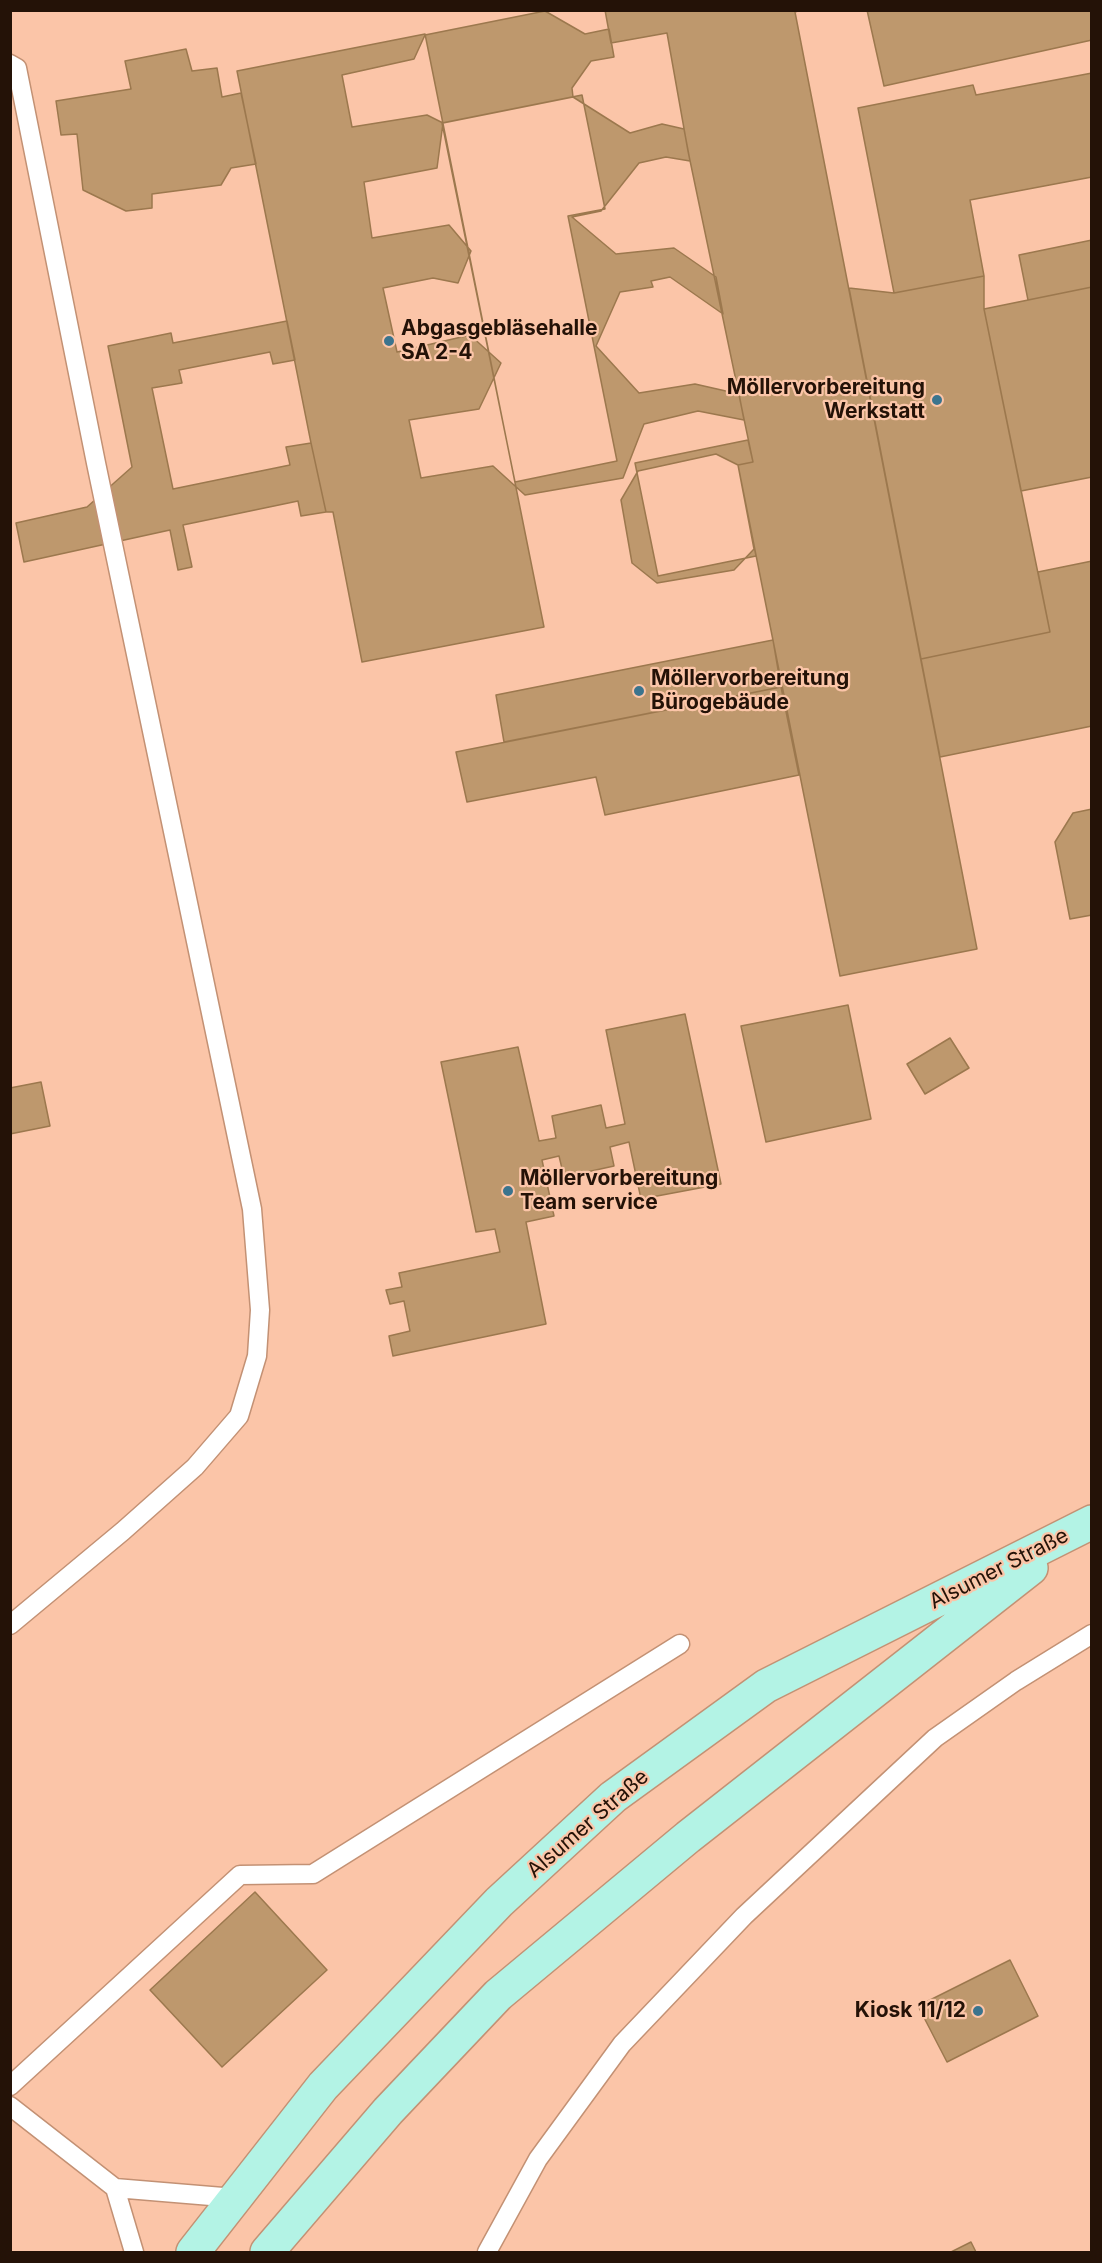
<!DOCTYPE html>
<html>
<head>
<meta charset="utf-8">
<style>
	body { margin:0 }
	#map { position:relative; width:1102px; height:2263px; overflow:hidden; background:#fbc5a8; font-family:Inter,sans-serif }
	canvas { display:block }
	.frame { position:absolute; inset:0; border:12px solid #241207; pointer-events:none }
</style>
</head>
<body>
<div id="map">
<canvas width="1102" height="2263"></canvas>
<div class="frame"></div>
</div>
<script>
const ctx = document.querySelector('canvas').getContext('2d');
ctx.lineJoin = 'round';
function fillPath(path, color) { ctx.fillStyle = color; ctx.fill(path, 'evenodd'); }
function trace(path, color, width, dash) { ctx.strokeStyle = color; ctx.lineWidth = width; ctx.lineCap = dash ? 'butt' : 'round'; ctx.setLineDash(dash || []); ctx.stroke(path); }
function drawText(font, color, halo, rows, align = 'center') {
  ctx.font = font + ' Inter,sans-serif'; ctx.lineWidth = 4.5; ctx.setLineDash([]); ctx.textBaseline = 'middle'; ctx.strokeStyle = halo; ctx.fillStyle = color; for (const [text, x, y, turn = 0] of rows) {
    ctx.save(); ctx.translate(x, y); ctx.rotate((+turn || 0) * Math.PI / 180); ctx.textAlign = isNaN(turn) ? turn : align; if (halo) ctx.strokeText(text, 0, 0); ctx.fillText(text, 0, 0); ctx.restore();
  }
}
const building = new Path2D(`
	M605 10H801L795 12 977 949 840 976 738 465 753 462 688 151 667 33 611 43Z
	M867 10H1092V40L884 86Z
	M545 11 585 34 609 29 614 57 591 61 572 88 573 97 443 123 427 115 352 127 342 75 414 59 425 35Z
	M425 34 544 627 362 662 333 512H326L311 443 237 71Z
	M186 49 192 71 217 68 222 97 241 93 256 164 231 168 221 185 152 194V208L126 211 83 190 77 134 61 135 56 101 131 89 125 61Z
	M1092 73V177L970 200 984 276 894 293 858 108 973 85 976 95Z
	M582 95 605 209 568 216 617 461 515 482 442 123Z
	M573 97 630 133 662 124 684 129 690 161 666 157 639 163 601 211 572 217 616 254 674 248 716 277 723 314 670 277 651 281 653 287 620 292 596 346 639 393 695 384 739 394 744 420 698 411 644 424 623 478 525 495 493 466 421 478 409 420 479 409 501 363 470 335 397 352 383 288 433 278 458 283 471 251 449 225 372 238 364 182 437 168 443 123Z
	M1092 240V287L1028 300 1019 255Z
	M984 276V309L1050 632 921 659 849 288 894 293Z
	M1092 287V477L1021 491 984 309Z
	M287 321 295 360 273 364 270 352 179 370 182 383 152 388 173 489 290 465 286 447 311 443 326 512 301 516 298 501 183 525 192 567 178 570 170 530 24 562 16 523 87 507 132 467 108 346 171 333 173 343Z
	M748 440 753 462 738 465 756 556 658 576 635 463Z
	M716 454 738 465 754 549 734 570 657 583 632 563 621 500 638 471Z
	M1092 561V726L940 757 921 659 1050 632 1038 572Z
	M773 640 781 687 504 742 496 695Z
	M781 687 799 775 605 815 596 777 467 802 456 752Z
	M1092 809V915L1070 919 1055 842 1073 813Z
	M848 1005 871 1119 766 1142 741 1026Z
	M685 1014 721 1184 641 1199 629 1142 610 1147 614 1166 564 1177 559 1156 542 1160 554 1216 526 1222 546 1324 393 1356 389 1336 410 1331 404 1301 390 1304 386 1290 402 1287 399 1273 500 1252 495 1229 476 1232 441 1062 518 1047 539 1141 556 1138 552 1116 601 1105 606 1128 625 1124 606 1030Z
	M950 1038 969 1068 925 1094 907 1064Z
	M41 1082 50 1126 10 1134V1088Z
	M255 1892 327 1970 222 2067 150 1990Z
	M1010 1960 1038 2016 947 2062 918 2006Z
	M971 2242 976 2252H951Z`);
const lane = new Path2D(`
	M10 64 17 68 96 463 252 1209 260 1310 257 1356 239 1416 195 1467 123 1531 10 1625
	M10 2086 240 1875 313 1874 680 1644
	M10 2106 115 2188 235 2198
	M115 2188 134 2252
	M487 2252 538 2159 622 2044 744 1916 935 1738 1016 1681 1092 1634`);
const secondary = new Path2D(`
	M193 2252 323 2086 499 1902 613 1797 766 1686 1092 1522
	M267 2252 388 2111 498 1995 688 1837 1031 1568`);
const markers = [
	[389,341,6,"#3b748e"],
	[937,400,6,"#3b748e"],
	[639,691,6,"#3b748e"],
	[508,1191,6,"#3b748e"],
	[978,2011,6,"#3b748e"]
];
const poiNames = [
	["Abgasgebläsehalle",401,329],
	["SA 2-4",401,353],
	["Möllervorbereitung",925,388,"right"],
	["Werkstatt",925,412,"right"],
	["Möllervorbereitung",651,679],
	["Bürogebäude",651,703],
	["Möllervorbereitung",520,1179],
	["Team service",520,1203],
	["Kiosk 11/12",966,2011,"right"]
];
const streetNames = [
	["Alsumer Straße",999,1569,-27],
	["Alsumer Straße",588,1824,-41]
];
fillPath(building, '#be986d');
trace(building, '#9c784e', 1.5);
trace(lane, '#c39174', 21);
trace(secondary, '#c39174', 36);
trace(lane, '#fff', 18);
trace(secondary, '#b3f3e5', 33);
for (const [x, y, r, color] of markers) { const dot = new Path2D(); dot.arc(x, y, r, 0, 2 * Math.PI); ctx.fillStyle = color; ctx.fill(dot); trace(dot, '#fbc5a8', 2); }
drawText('bold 21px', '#241207', '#fbc5a8', poiNames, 'left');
drawText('21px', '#241207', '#fbc5a8', streetNames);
</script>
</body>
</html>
